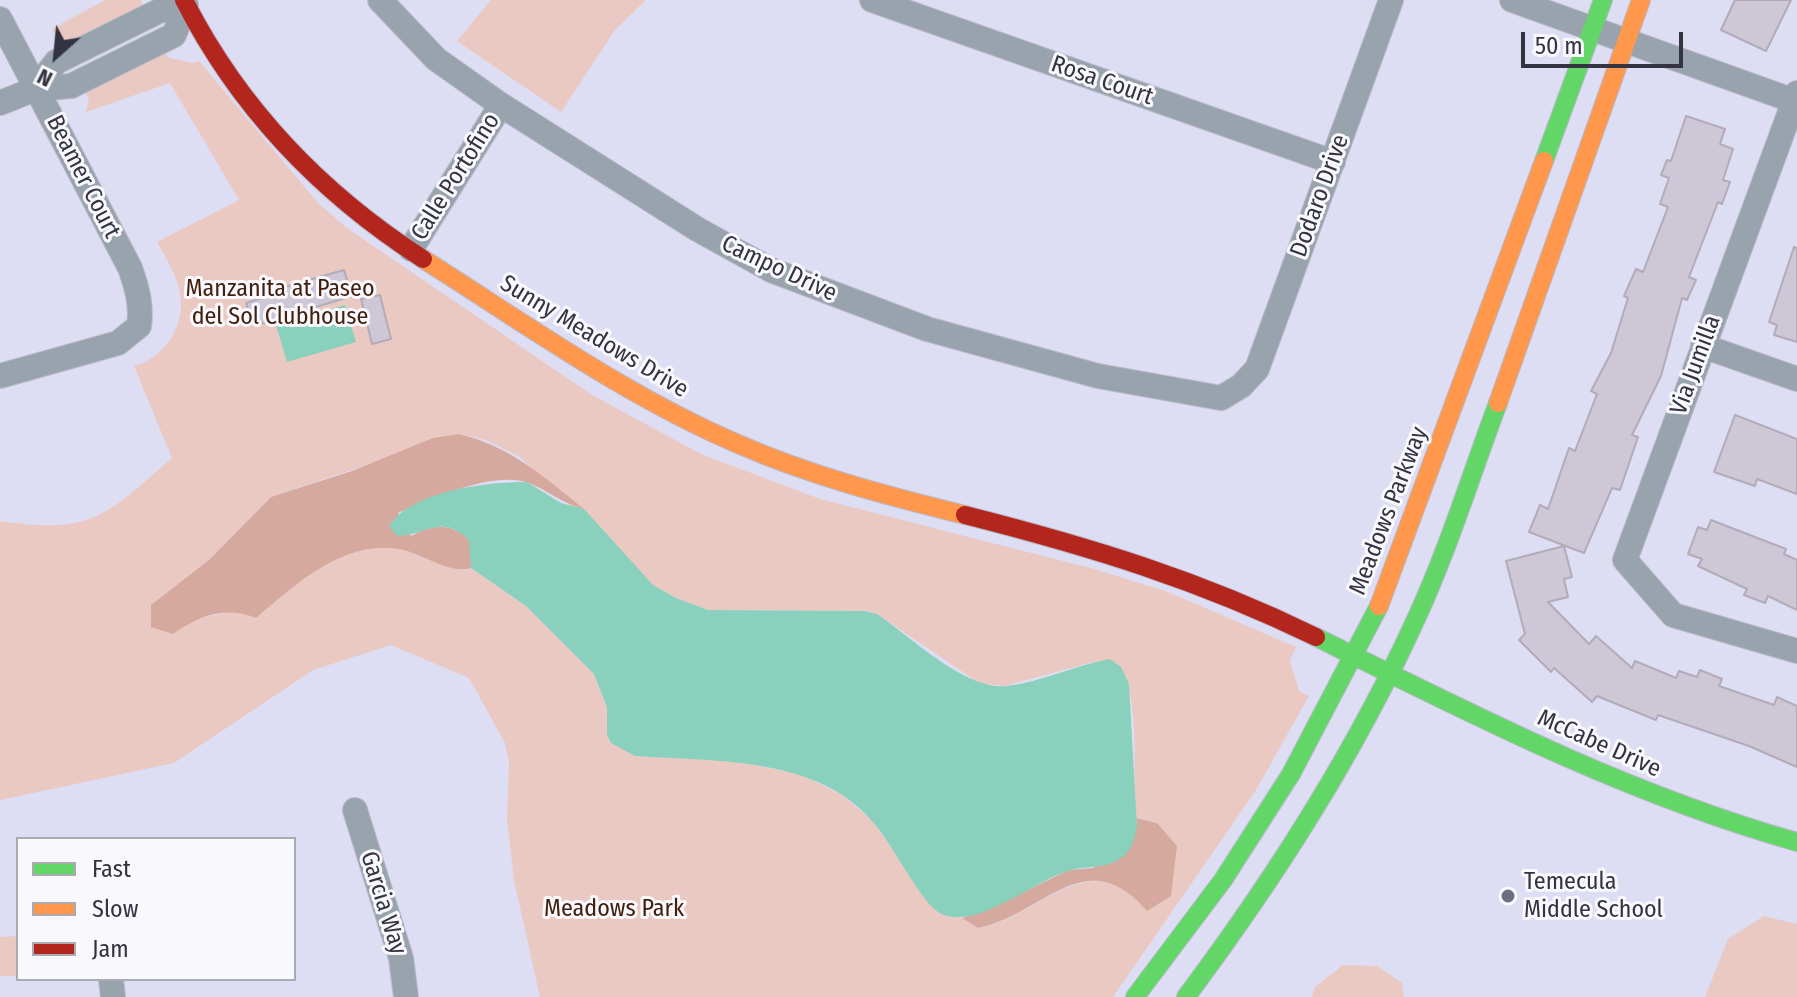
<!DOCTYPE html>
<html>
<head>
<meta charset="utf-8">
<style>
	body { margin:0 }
	#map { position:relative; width:1797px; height:997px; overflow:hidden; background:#ddddf3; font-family:"Fira Sans Condensed",sans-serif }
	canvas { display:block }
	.legend { position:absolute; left:16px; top:837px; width:280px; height:144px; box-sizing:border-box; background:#f9f9fd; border:2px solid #aaaab2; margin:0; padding:10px 14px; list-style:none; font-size:24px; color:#333342 }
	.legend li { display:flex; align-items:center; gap:16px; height:40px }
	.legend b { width:40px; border:2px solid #aaaab2 }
	.north { position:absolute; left:16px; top:16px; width:80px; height:80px; -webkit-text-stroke:6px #f9f9fd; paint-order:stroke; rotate:207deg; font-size:22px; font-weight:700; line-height:32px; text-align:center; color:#333342 }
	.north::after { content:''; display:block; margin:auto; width:28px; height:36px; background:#333342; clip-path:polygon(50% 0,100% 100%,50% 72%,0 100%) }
	.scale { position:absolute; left:1521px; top:32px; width:162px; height:36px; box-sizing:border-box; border:4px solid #333342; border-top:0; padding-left:10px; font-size:24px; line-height:28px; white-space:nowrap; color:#333342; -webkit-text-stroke:6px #f9f9fd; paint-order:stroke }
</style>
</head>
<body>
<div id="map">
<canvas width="1797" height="997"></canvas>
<ul class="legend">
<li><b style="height:10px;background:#63d668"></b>Fast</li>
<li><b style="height:10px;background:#ff974d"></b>Slow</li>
<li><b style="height:10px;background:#b3261e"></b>Jam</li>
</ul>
<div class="north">N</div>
<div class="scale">50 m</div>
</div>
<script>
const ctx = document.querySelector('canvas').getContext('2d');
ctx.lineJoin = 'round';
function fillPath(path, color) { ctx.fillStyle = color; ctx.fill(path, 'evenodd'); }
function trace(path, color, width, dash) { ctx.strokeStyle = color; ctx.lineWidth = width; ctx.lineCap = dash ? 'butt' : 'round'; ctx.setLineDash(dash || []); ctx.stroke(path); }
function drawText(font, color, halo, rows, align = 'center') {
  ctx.font = font + ' "Fira Sans Condensed",sans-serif'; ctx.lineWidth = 6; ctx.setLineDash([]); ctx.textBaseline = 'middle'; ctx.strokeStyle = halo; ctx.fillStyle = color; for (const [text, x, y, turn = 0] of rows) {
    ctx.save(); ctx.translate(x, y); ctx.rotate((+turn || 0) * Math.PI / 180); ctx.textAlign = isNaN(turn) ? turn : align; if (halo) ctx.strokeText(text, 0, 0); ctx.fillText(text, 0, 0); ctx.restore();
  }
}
const green = new Path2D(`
	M105 0H141L144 9 63 51 52 29Z
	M491 0H646L615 30 561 112 457 41Z
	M164 51 169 58 193 63 199 61 318 203 347 228 592 395 701 454 820 499 1094 569 1168 592 1296 647 1290 661 1299 691 1309 696 1256 790 1113 997H540L514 880 507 819 509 763 505 743 469 678 391 645 313 670 174 763 0 800V521C93 535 106 515 172 458L134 366C165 358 186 325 180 293 177 275 166 258 157 242L239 200 170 83 86 112 89 100 84 90ZM459 434 486 440 520 457 653 585 676 598 708 610 865 611 877 614 979 683 1004 686 1097 661 1121 667C1142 713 1131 769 1136 818L1157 823 1147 910C1086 841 1043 916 978 928L962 918 939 913 873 821 842 795 800 774 734 761 635 756 611 743 607 735V707L594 674 526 606 471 568C451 574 427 557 407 551 349 535 297 583 256 618L238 611 195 618 151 605 210 559 271 497Z
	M1764 916 1797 924V997H1705L1728 939Z
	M18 936V976H0V937Z
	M1343 965 1377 966 1402 983 1404 997H1312L1315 987Z`);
const forest = new Path2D(`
	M459 434C510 446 544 477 584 509 561 503 549 491 529 483 492 470 432 499 398 513L411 536C433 524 450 522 470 540L471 568C451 574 427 557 407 551 349 535 297 583 256 618 225 606 200 615 173 634L151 627V605L210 559 271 497 352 471 433 438Z
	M1136 818 1157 823 1177 846 1171 896 1147 911C1085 840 1044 915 978 928L962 918 996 906 1068 870 1093 868 1137 827Z`);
const water = new Path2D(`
	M345 305 356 342 287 362 276 325Z
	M527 482 561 503 584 509 653 585 676 598 708 610 865 611 877 614C910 636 966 691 1007 686 1042 682 1075 665 1110 659L1121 667 1129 684 1137 827C1134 839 1132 851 1121 858 1105 870 1085 865 1068 871 1033 881 973 934 938 912 922 902 893 847 878 828 822 755 717 762 635 756L611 743 607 735V707L594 674 526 606 471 568 469 540C440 513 428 535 397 536L389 526C413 490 488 482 527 482Z`);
const building = new Path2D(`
	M1735 0H1791L1766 51 1721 30Z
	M1686 116 1725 129 1720 144 1733 149 1723 180 1730 182 1722 204 1718 202 1689 277 1696 280 1687 300 1682 298 1661 376 1632 435 1638 437 1620 490 1612 488 1584 553 1529 532 1540 505 1548 509 1569 448 1575 451 1597 394 1591 391 1611 353 1628 298 1624 296 1636 269 1643 272 1668 207 1660 204 1669 178 1661 175 1667 160 1671 161Z
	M1794 247 1797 248V342L1774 335 1777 325 1769 322Z
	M344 270 352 296 257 325 255 320 252 321 246 303 271 295 270 291Z
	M380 295 391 339 372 344 361 299Z
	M1735 415 1797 439V494L1757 479 1755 486 1714 472Z
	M1711 520 1786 549 1784 554 1797 560V610L1768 596 1765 603 1744 595 1747 589 1698 566 1702 559 1688 554 1698 527 1707 530Z
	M1564 546 1572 577 1564 579 1568 597 1548 602 1589 644 1596 636 1632 668 1635 661 1676 678 1679 671 1697 677 1700 670 1722 679 1719 686 1774 705 1777 697 1797 706V767L1749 746 1658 715 1656 720 1597 696 1592 702 1554 668 1551 672 1519 640 1525 634 1506 561Z`);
const street = new Path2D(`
	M380 0 436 59 501 105 697 229 771 270 927 329 1098 376 1221 398 1241 386 1257 369 1391 0
	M872 0 1333 162
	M1512 0 1797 102
	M0 19 130 268C137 288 142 305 139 326L118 343 0 376
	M35 89 56 62 159 11 186 5
	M1797 93 1625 560 1673 615 1797 651
	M0 103 35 89 71 86 174 35 186 5
	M411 249 501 105
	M1703 346 1797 379
	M355 810 401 958 406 997
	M111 979 113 997`);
const fast = new Path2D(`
	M1544 161 1603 0
	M1316 637C1473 715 1627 794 1797 842
	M1135 997 1223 880 1291 774 1379 606
	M1186 997C1275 878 1354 755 1416 619 1448 550 1471 475 1498 403`);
const slow = new Path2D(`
	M423 259C526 324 626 396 738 444 811 476 888 496 965 515
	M1498 403 1641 0
	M1379 606 1544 161`);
const jam = new Path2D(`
	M184 0C239 108 322 194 423 259
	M965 515C1091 547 1199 580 1316 637`);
const markers = [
	[1508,896,8,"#6e6e80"]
];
const streetNames = [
	["Rosa Court",1102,81,19],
	["Beamer Court",83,177,63],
	["Calle Portofino",456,177,-58],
	["Dodaro Drive",1320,196,-70],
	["Campo Drive",779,269,25],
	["Sunny Meadows Drive",594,337,31],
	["Via Jumilla",1696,365,-70],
	["Meadows Parkway",1389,511,-69],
	["McCabe Drive",1599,744,24],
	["Garcia Way",383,903,73]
];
const parkNames = [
	["Manzanita at Paseo",280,289],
	["del Sol Clubhouse",280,317],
	["Meadows Park",614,909]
];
const poiNames = [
	["Temecula",1524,882],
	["Middle School",1524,910]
];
fillPath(green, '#ebc9c3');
fillPath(forest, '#d5a99e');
fillPath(water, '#89d1bc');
fillPath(building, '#cec7d5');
trace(building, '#b2abb9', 2);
trace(street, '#b9b9ca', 26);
trace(fast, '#b9b9ca', 20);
trace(slow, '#b9b9ca', 20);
trace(jam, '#b9b9ca', 20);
trace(street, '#99a3ad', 24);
trace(fast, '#63d668', 18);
trace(slow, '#ff974d', 18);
trace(jam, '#b3261e', 18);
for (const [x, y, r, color] of markers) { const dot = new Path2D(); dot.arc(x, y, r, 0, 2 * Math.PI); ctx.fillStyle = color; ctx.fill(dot); trace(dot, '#f9f9fd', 3); }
drawText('24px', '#333342', '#f9f9fd', streetNames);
drawText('24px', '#41200f', '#f9f9fd', parkNames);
drawText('24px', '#333342', '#f9f9fd', poiNames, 'left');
</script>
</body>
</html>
